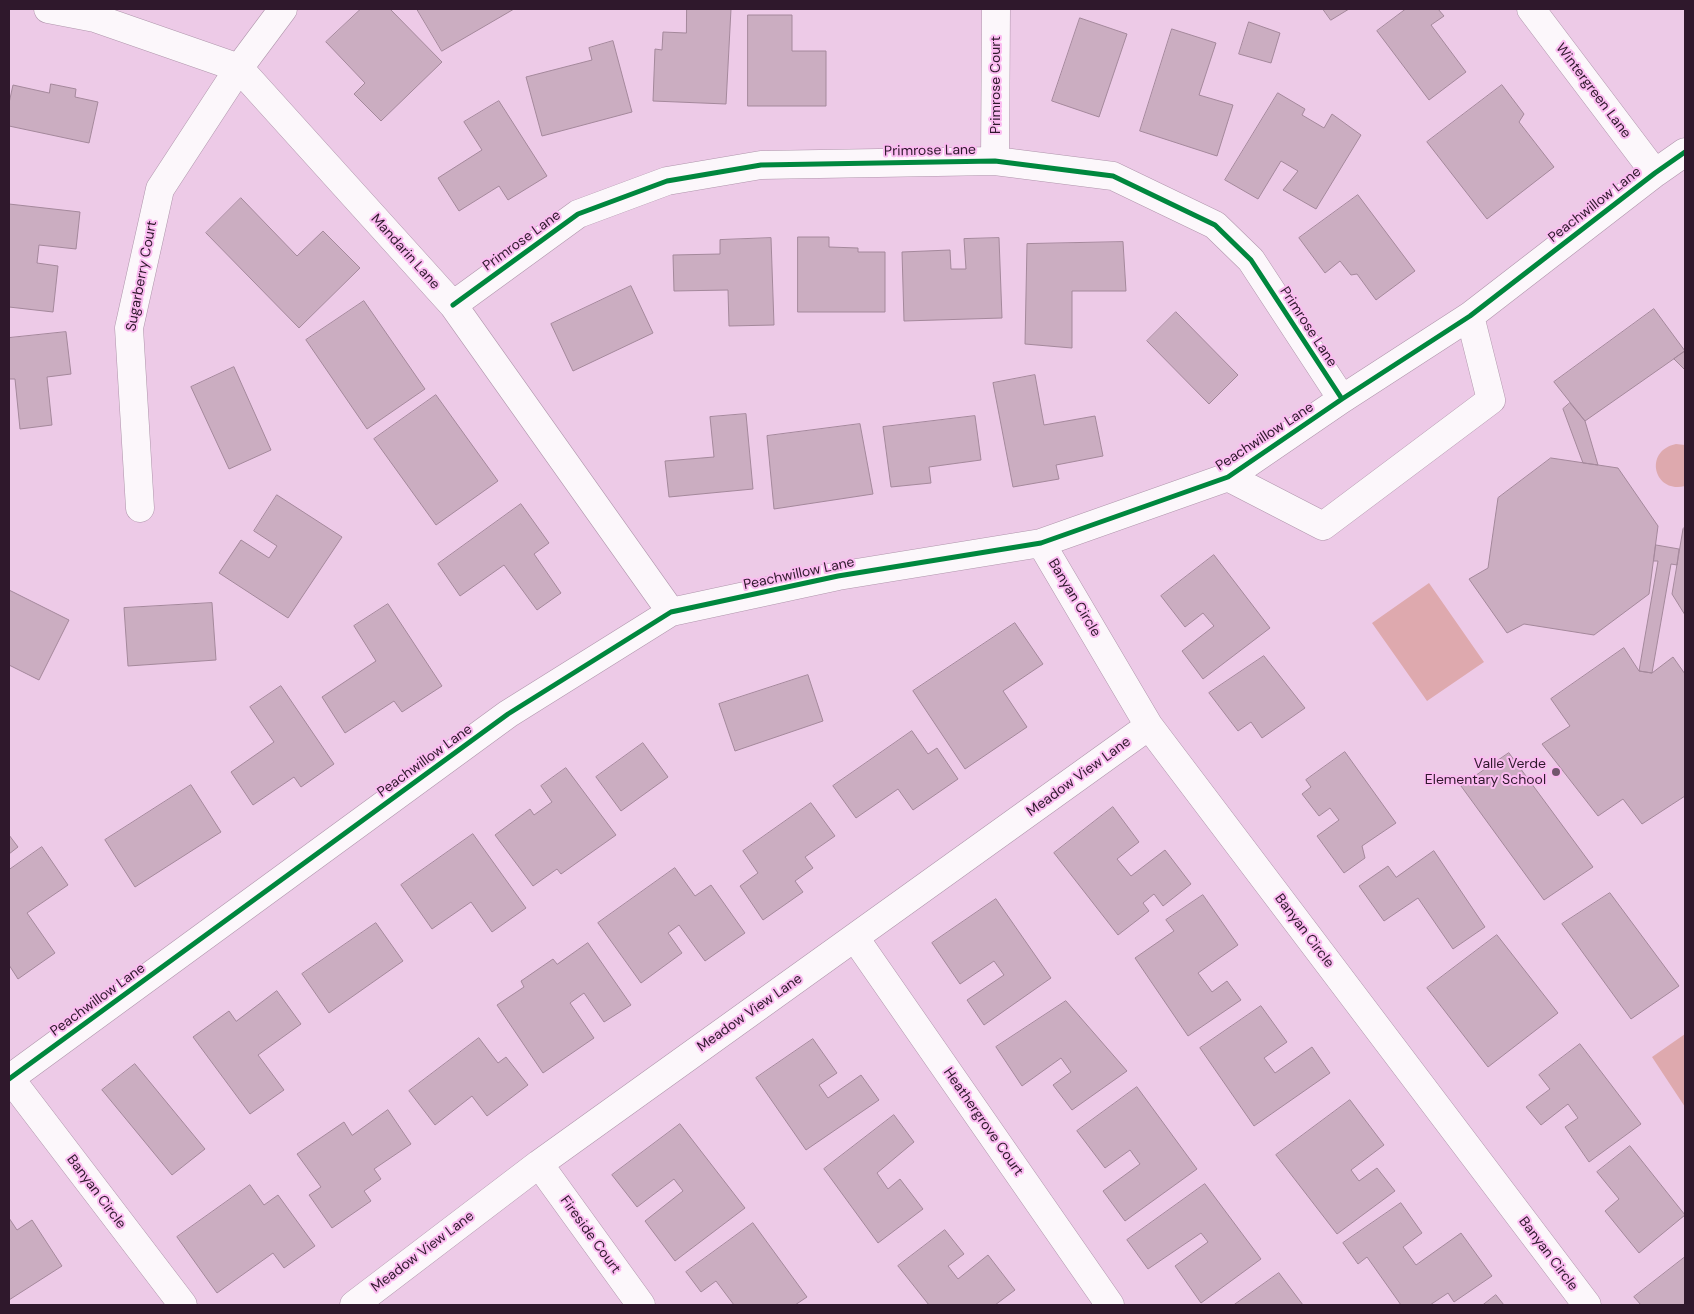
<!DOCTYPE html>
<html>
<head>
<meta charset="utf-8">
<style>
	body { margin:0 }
	#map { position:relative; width:1694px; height:1314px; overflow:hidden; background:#edcae7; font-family:"DM Sans",sans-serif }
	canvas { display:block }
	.frame { position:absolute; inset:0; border:10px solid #2f182c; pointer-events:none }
</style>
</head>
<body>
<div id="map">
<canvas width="1694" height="1314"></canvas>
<div class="frame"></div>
</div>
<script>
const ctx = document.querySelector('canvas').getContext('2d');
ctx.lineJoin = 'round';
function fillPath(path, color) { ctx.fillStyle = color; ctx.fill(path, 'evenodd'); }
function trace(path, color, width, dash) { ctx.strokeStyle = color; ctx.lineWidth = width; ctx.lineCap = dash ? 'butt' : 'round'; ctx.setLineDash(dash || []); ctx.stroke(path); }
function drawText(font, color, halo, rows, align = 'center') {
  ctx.font = font + ' "DM Sans",sans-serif'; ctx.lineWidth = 4; ctx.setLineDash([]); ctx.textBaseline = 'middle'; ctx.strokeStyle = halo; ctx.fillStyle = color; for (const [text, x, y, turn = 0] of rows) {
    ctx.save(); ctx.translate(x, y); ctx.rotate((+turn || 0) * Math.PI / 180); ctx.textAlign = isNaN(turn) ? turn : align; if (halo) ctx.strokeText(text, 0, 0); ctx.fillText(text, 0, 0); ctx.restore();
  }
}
const green = new Path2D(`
	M1676 444 1685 445V486C1654 494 1643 451 1676 444Z
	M1429 583 1484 662 1427 701 1372 623Z
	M1685 1034V1107L1652 1057Z`);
const building = new Path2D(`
	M361 9H390L442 62 381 121 354 94 365 83 326 42Z
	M417 9H514L442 51Z
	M687 9H731L726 104 653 101 655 49 662 50 663 32 686 33Z
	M1323 9H1349L1331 20Z
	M1406 9H1438L1444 16 1431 25 1466 72 1429 100 1377 31Z
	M748 15H792V51H826V106H748Z
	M1080 18 1127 34 1099 117 1052 101Z
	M1249 22 1280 33 1271 63 1239 54Z
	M1172 29 1216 43 1199 95 1233 105 1217 156 1140 131Z
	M613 41 632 112 542 136 526 77 592 60 589 48Z
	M51 84 76 89 75 97 98 102 89 143 9 126V103L13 85 49 93Z
	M1502 85 1524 114 1519 122 1554 167 1487 219 1427 142Z
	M1278 93 1305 109 1302 115 1324 128 1332 114 1361 135 1316 209 1283 190 1298 171 1281 161 1258 199 1225 180Z
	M499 101 547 176 508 200 499 186 459 211 438 178 482 150 464 122Z
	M1358 195 1415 271 1376 300 1357 274 1351 275 1340 261 1325 273 1299 238Z
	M241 198 297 256 323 231 360 268 299 328 206 233Z
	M9 204 80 212 76 249 39 245 37 263 58 266 53 312 9 307Z
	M798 237H829V247L858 248V252H885V312H798Z
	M771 238 774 325 729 326 728 290 674 291 673 255 720 254V240Z
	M999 238 1002 318 904 321 902 252 950 250 951 269H966L964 239Z
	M1123 242 1126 291H1072V348L1025 344 1027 244Z
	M631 286 653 333 573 371 551 324Z
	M364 301 425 389 367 429 306 340Z
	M1654 309 1685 351 1585 421 1554 382Z
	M1176 312 1238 375 1209 404 1147 341Z
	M66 332 71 374 47 377 52 425 20 429 15 379H9V338Z
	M1685 351V370L1674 359Z
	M234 367 271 450 229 469 191 387Z
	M1035 375 1044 425 1095 416 1103 456 1056 465 1059 479 1013 487 993 383Z
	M436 395 498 481 436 525 374 439Z
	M1570 403 1585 421 1598 465 1583 463 1563 409Z
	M746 414 753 489 669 497 665 461 714 457 710 417Z
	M975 416 981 460 929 467 931 483 891 487 883 427Z
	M860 424 873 494 774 509 767 436Z
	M1551 458 1618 468 1658 526 1649 594 1594 635 1524 624 1507 633 1469 579 1488 568 1498 498Z
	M277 495 342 537 288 618 219 573 241 540 269 558 277 546 254 531Z
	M521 504 549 543 534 554 561 593 537 610 504 565 460 596 438 564Z
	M1685 527V615L1672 594 1683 529Z
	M1656 545 1679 549 1677 565 1671 564 1652 673 1639 671 1658 561H1654Z
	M1214 555 1270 628 1203 679 1182 651 1214 626 1203 613 1185 627 1161 596Z
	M9 590 69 620 39 680 9 665Z
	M212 603 216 660 128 666 124 608Z
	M388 604 442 686 402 712 394 701 345 733 322 697 376 661 354 626Z
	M1015 623 1043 664 1003 691 1027 727 965 769 913 691Z
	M1624 648 1639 671 1652 673 1673 657 1685 674V796L1642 824 1623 799 1598 816 1542 744 1570 726 1551 699Z
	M1264 656 1305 708 1262 738 1251 722 1238 731 1209 693Z
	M808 675 823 721 735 751 719 704Z
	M281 686 334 764 301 787 294 777 253 805 231 772 274 742 250 707Z
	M912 731 928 754 937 748 958 779 913 810 898 789 856 818 833 786Z
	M643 743 668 777 621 811 596 777Z
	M1345 752 1396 823 1362 846 1365 858 1344 873 1317 836 1339 820 1330 808 1319 816 1302 794 1311 787 1306 780Z
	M1509 753 1593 867 1544 900 1461 786Z
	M566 768 616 835 561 874 557 869 533 886 495 835 530 809 534 815 552 802 541 786Z
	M191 785 221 832 135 887 105 840Z
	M811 803 835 836 805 857 813 868 795 881 803 892 763 920 740 886 758 873 743 851Z
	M1113 807 1139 842 1117 859 1131 876 1165 850 1191 884 1163 906 1154 894 1143 903 1149 911 1118 935 1054 853Z
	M473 834 526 908 492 932 471 902 432 929 401 885Z
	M9 835 18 847 9 854Z
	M42 847 68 885 27 913 55 953 18 979 9 965V870Z
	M1434 851 1485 927 1453 949 1418 898 1384 921 1359 886 1388 866 1396 877Z
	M675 868 695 896 711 885 745 933 705 961 679 925 668 933 682 953 641 983 598 923Z
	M1610 893 1679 986 1631 1019 1562 924Z
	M1203 895 1238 945 1198 973 1212 992 1227 981 1241 1000 1188 1036 1135 958 1174 931 1166 920Z
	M996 899 1051 978 984 1025 967 1000 1004 975 994 961 960 984 932 943Z
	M376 923 403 961 329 1013 302 974Z
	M1497 935 1558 1013 1488 1067 1427 988Z
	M588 943 631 1005 604 1022 584 993 570 1003 594 1038 543 1073 497 1005 524 987 521 981 553 959 557 964Z
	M277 991 301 1024 258 1055 284 1090 250 1114 193 1037 229 1011 236 1021Z
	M1066 1001 1127 1071 1072 1110 1053 1085 1071 1072 1061 1058 1022 1086 996 1047Z
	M1261 1006 1287 1042 1264 1058 1275 1073 1312 1047 1330 1073 1254 1126 1200 1048Z
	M479 1038 498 1063 506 1057 528 1085 487 1116 472 1096 435 1125 409 1091Z
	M813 1039 837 1073 819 1085 828 1098 861 1075 879 1100 806 1150 756 1078Z
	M1580 1044 1641 1124 1589 1162 1565 1127 1578 1118 1568 1104 1541 1125 1526 1107 1550 1089 1539 1075Z
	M135 1064 205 1149 172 1175 102 1090Z
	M1137 1087 1197 1169 1125 1221 1103 1191 1140 1164 1130 1150 1105 1168 1077 1131Z
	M1350 1100 1384 1145 1351 1170 1359 1181 1377 1168 1395 1191 1337 1234 1276 1155Z
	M388 1110 411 1144 374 1169 381 1179 364 1191 371 1201 332 1228 309 1195 321 1187 297 1154 344 1122 352 1135Z
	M894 1115 914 1142 877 1173 888 1189 900 1179 923 1209 878 1243 824 1169Z
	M680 1124 745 1208 675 1261 645 1221 683 1191 674 1179 637 1207 612 1175Z
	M1630 1146 1685 1215 1639 1253 1605 1211 1619 1199 1597 1172Z
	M1205 1184 1261 1259 1201 1303 1175 1266 1208 1242 1201 1233 1148 1269 1127 1240Z
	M250 1185 264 1205 278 1195 315 1246 284 1268 273 1253 217 1293 177 1237Z
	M1401 1203 1422 1233 1403 1247 1416 1265 1461 1233 1492 1276 1454 1302 1448 1293 1430 1305H1401L1367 1257 1358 1264 1343 1243Z
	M9 1218 17 1230 32 1220 62 1266 9 1300Z
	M753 1223 807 1297 795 1305H734L716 1281 701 1292 686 1272Z
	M945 1230 964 1254 948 1266 958 1279 988 1255 1015 1290 995 1305H929L898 1266Z
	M1685 1257V1305H1641L1634 1297Z
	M1279 1273 1303 1305H1234Z
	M1496 1295 1504 1305H1483Z`);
const minor = new Path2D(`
	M48 9 95 18 239 68 453 305 671 612
	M1531 9 1655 173
	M995 161 996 9
	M453 305 578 214 667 181 761 165 995 161 1113 176 1215 225 1251 260 1342 399
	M1228 477 1323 526 1491 400 1470 316
	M140 508 129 328 160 189 239 68 283 9
	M1041 543 1149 726 1587 1305
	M855 938 1110 1305
	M9 1077 183 1305
	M9 1079 508 714 671 612 838 576 1041 543 1228 477 1342 399 1470 316 1655 173 1685 152
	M539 1164 641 1305
	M354 1305 539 1164 1149 726`);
const cycleway = new Path2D(`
	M453 305 578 214 667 181 761 165 995 161 1113 176 1215 225 1251 260 1342 399
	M9 1079 508 714 671 612 838 576 1041 543 1228 477 1342 399 1470 316 1655 173 1685 152`);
const markers = [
	[1556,772,5,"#72566d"]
];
const streetNames = [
	["Primrose Court",996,85,-90],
	["Wintergreen Lane",1593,91,53],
	["Primrose Lane",930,151,-1],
	["Peachwillow Lane",1595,205,-38],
	["Primrose Lane",522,241,-36],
	["Mandarin Lane",405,252,48],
	["Sugarberry Court",142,276,-79],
	["Primrose Lane",1308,327,57],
	["Peachwillow Lane",1265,437,-33],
	["Peachwillow Lane",799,574,-12],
	["Banyan Circle",1074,598,59],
	["Peachwillow Lane",425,761,-36],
	["Meadow View Lane",1079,777,-36],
	["Banyan Circle",1304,931,53],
	["Peachwillow Lane",98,1000,-36],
	["Meadow View Lane",750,1013,-35],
	["Heathergrove Court",983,1122,55],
	["Banyan Circle",96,1192,53],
	["Fireside Court",590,1235,54],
	["Meadow View Lane",423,1252,-37],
	["Banyan Circle",1548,1254,53]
];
const poiNames = [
	["Valle Verde",1546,764],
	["Elementary School",1546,780]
];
fillPath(green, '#dea9ae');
fillPath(building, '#cbadc1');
trace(building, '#a4889b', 1);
trace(minor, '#af95ab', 29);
trace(minor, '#fcf7fb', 28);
trace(cycleway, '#00873e', 5);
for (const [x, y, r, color] of markers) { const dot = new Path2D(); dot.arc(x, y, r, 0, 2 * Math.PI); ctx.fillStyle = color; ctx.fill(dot); trace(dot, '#fbbcf1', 2); }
drawText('14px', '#2f182c', '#fbbcf1', streetNames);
drawText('14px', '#2f182c', '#fbbcf1', poiNames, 'right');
</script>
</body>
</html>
